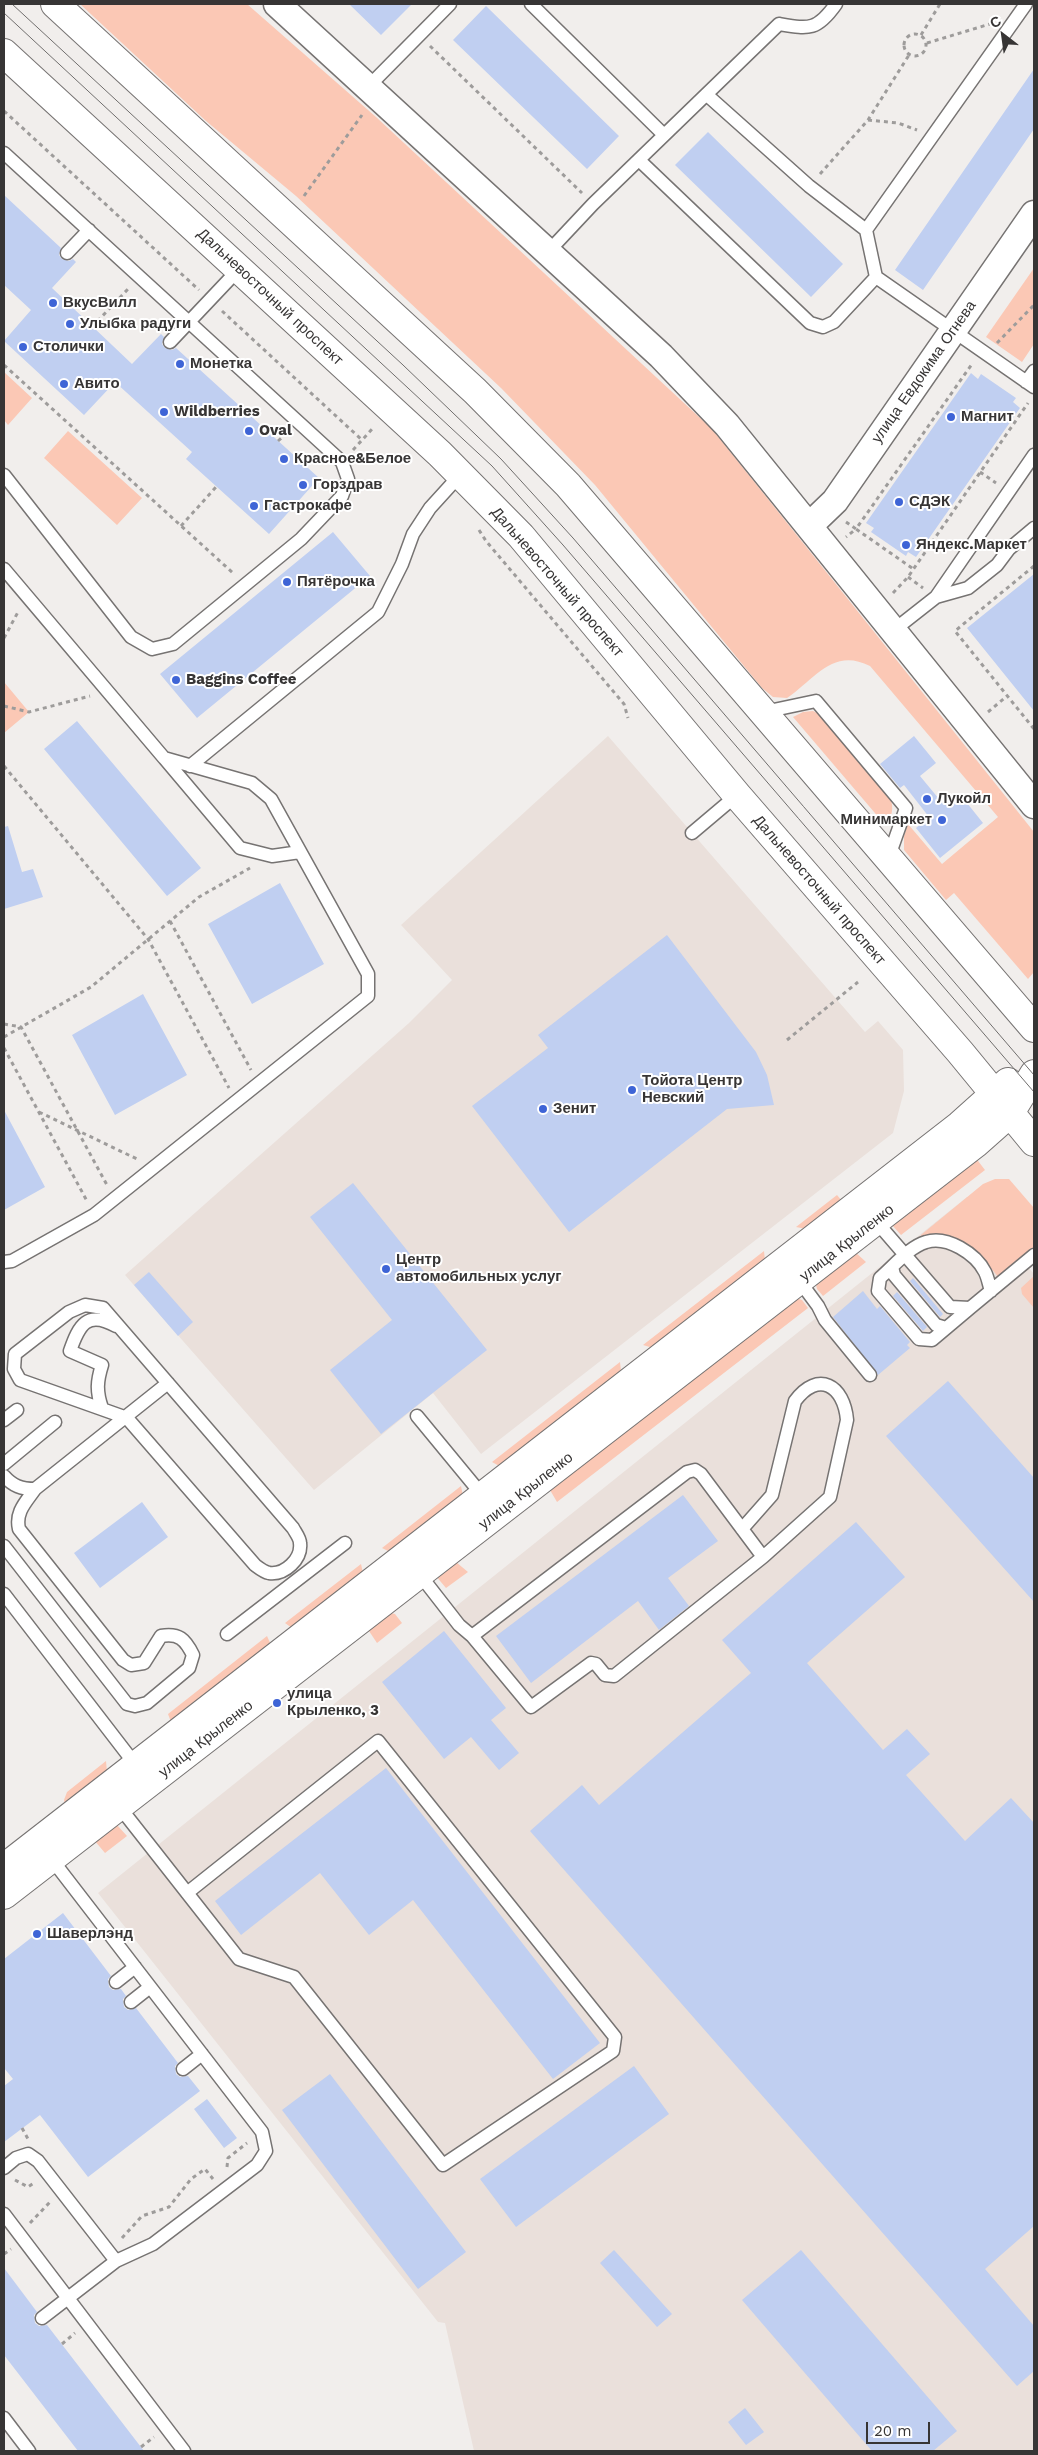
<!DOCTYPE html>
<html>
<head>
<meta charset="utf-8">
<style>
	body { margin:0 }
	#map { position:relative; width:1038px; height:2455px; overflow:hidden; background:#f1eeec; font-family:"Work Sans",sans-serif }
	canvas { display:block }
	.frame { position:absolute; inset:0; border:5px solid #373535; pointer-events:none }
	.north { position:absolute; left:978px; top:10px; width:50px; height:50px; -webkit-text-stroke:4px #fff; paint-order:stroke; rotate:330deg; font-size:14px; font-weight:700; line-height:20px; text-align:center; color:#373535 }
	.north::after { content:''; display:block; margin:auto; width:18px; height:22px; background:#373535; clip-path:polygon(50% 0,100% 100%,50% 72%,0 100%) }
	.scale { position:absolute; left:866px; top:2422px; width:64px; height:22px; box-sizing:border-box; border:2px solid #373535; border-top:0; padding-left:6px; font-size:15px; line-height:18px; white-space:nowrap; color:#373535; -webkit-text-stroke:4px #fff; paint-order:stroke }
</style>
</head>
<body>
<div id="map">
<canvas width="1038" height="2455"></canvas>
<div class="frame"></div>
<div class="north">С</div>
<div class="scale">20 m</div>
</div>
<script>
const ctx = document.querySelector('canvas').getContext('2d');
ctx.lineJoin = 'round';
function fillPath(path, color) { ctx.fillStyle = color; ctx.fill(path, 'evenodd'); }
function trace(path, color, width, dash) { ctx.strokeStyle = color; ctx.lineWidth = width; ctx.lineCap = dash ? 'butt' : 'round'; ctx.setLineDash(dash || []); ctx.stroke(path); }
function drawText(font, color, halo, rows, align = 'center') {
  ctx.font = font + ' "Work Sans",sans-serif'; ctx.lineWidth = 4; ctx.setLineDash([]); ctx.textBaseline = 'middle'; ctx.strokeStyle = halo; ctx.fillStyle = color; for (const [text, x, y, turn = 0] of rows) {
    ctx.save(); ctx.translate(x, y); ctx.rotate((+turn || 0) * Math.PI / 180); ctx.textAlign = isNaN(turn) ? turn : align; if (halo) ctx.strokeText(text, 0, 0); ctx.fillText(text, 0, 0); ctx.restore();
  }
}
const built = new Path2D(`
	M608 736 865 1032 878 1021 903 1050 904 1091 893 1133 481 1454 433 1393 314 1490 125 1275 409 1023 452 980 401 925Z
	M967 1197 1034 1274V2451H474L445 2323 438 2322 98 1893Z`);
const green = new Path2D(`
	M80 4H247L376 117 712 429 1034 832V972L1028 979 954 893 946 900 904 850V836L908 824 942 864 998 817 870 666C833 647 815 679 787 698L773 697 762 688 595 485 501 388 296 196 206 121Z
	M1034 268V344L1022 362 986 337Z
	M4 372 32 398 8 425 4 420Z
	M68 431 142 498 117 525 44 458Z
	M4 682 29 712 4 733Z
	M813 711 823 716 888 792C894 806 894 812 886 826L793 717 803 712Z
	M975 1157 985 1170 901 1235 892 1225 893 1220Z
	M995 1179H1009L1034 1208V1249L999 1278C978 1252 957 1227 921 1238V1235L983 1184Z
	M837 1195 842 1201 806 1229 796 1227Z
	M764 1251 765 1261 653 1348 643 1345Z
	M854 1251 866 1262 823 1296 817 1289 815 1280Z
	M1034 1276V1308L1022 1294 1021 1288Z
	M793 1297 802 1300 808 1308 557 1502 550 1490Z
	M620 1362 621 1371 501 1467 492 1462Z
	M461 1486 463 1496 390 1552 382 1548Z
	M456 1562 468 1572 446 1588 435 1575Z
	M361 1564 363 1573 292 1628 285 1623Z
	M391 1613 395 1614 402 1623 377 1643 369 1631V1626Z
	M267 1636 271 1645 171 1722 168 1714Z
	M106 1761 107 1772 65 1805 64 1800 67 1792Z
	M117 1825 127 1836 105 1853 94 1840 110 1827Z`);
const building = new Path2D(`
	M349 4H412L381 35Z
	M486 6 619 136 587 169 453 40Z
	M1034 69V129L923 290 895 270Z
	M708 132 843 264 811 297 675 165Z
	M4 195 61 248 59 255 62 259 69 261 73 259 76 262 52 288 132 364 161 334 164 337 162 344 165 348 172 350 176 348 319 478 269 534 186 459 192 452 115 382 84 415 4 341 31 310 4 285Z
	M971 373 978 379 981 374 1016 398 1013 402 1020 408 916 557 908 552 906 556 871 532 874 528 866 523Z
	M333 532 370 576 197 718 160 674Z
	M1034 574V711L967 628Z
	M77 721 201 868 167 896 44 749Z
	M914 736 936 763 920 776 944 805 959 793 983 823 940 858 916 828 929 817 904 785 900 788 880 764Z
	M8 826 22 872 33 869 43 897 4 909V827Z
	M280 883 324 964 252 1004 208 924Z
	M667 935 756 1052 767 1075 774 1105 727 1109 569 1232 472 1106 548 1048 538 1035Z
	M143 994 187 1075 115 1115 72 1035Z
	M4 1110 45 1187 4 1210Z
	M353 1183 487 1350 381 1434 330 1370 392 1320 310 1217Z
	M149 1272 193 1322 178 1336 134 1285Z
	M913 1278 943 1314 940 1317 910 1281Z
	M863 1291 877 1309 880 1306 910 1342 907 1345 910 1348 878 1375 833 1317Z
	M897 1292 927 1327 923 1331 893 1296Z
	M948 1381 1034 1478V1602L886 1436Z
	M683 1495 718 1541 668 1578 689 1606 659 1630 638 1601 531 1683 496 1636Z
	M142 1502 168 1537 100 1588 74 1553Z
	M856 1522 905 1577 807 1663 883 1750 907 1729 930 1754 906 1775 965 1841 1011 1798 1034 1823V2226L985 2269 1034 2326V2371L1017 2386 530 1831 582 1785 599 1805 751 1673 722 1640Z
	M444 1631 506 1708 491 1720 519 1753 499 1770 471 1737 444 1759 382 1682Z
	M386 1768 600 2043 553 2079 413 1900 369 1935 320 1873 241 1935 215 1901Z
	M63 1913 111 1976 108 1979 109 1987 113 1990 121 1989 126 1996 123 1999 124 2007 128 2010 136 2008 178 2063 175 2066 176 2074 180 2077 188 2076 200 2091 88 2177 40 2115 4 2142V2086L13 2079 4 2068V1959Z
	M634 2066 669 2114 516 2227 480 2179Z
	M330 2074 466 2252 418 2289 282 2110Z
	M207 2099 237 2138 224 2148 194 2109Z
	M614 2250 672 2314 657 2327 600 2263Z
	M801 2250 957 2431 933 2451H872L742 2300Z
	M4 2268 37 2312 34 2315 35 2323 39 2326 47 2325 144 2451H78L4 2355Z
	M745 2408 764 2432 746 2445 728 2422Z`);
const path = new Path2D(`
	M904 45a11 11 0 1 1 22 0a11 11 0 1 1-22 0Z
	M921 35 940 4
	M927 43 990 24
	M430 46 582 193
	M4 111 199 290
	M868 120 898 123 917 130
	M820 174 868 120 909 55
	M304 196 362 115
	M222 311 362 440
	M92 327 128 289
	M997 343 1034 305
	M4 365 233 573
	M278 441 287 433
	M353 450 373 428
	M980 472 996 483
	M846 522 856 529 846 537
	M181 526 216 487
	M479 530 486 541 624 704 628 718
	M1034 566 955 631 1034 729
	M912 568 856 529 972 364
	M908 577 923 588
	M893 593 908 577 1028 403
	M4 638 18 612
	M4 706 29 712 90 696
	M988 712 1007 696
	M4 766 148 939 229 1088
	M170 921 251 1070
	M4 1024 21 1027 107 1185
	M4 1037 91 987 199 897 250 868
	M787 1040 858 982
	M4 1048 87 1201
	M39 1112 137 1159
	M22 2128 28 2139
	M227 2167 228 2158 247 2143
	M15 2180 28 2187 34 2183
	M30 2223 50 2202
	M122 2238 142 2216 169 2207 191 2179 205 2169 213 2179
	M4 2254 11 2249
	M62 2344 75 2333
	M141 2447 154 2437`);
const lane = new Path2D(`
	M531 4 664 135
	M367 88 450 4
	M707 95 809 186 866 230 876 277 1034 387
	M4 153 342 462 348 479 342 496 301 539 173 644 152 649 131 637 4 475
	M639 160 810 323 823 327 834 322 876 277
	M866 230 1026 4
	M67 253 89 230
	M547 253 593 204 779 24C809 29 817 31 836 4
	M170 342 239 269
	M1026 382 1034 371
	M4 569 164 758 252 783 271 799 368 974V996L94 1215 12 1261 4 1262
	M936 597 968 588 997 565 1009 549 1034 528
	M894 630 936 597 1034 455
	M764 712 816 701 906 808 888 859
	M164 758 240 848 272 856 300 852
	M190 766 378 612 402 564 413 534 430 508 460 475
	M692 833 737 795
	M874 1219 950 1307 970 1308 1034 1255
	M892 1267 894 1275 936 1325 946 1328
	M798 1279 818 1306 825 1320 870 1375
	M85 1305 103 1308 293 1528C295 1532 300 1538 300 1543 302 1559 285 1575 269 1573 264 1572 259 1568 255 1565L127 1418 20 1380 14 1369 15 1354 69 1312Z
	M970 1308 932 1340 919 1339 878 1291 880 1278C894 1266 909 1247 926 1242 947 1235 976 1254 985 1272 988 1278 989 1285 991 1291
	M102 1408C96 1391 97 1381 102 1365L70 1351C79 1325 87 1310 116 1326
	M417 1416 483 1496
	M4 1420 17 1410
	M4 1464 55 1422
	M4 1476C13 1486 21 1489 35 1489
	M742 1529 772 1495 795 1401C818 1370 844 1385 847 1420L830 1497 763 1557
	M4 1546 127 1704 135 1706 147 1703 189 1668 193 1655C185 1639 179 1633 161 1636L144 1663 131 1665 123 1660 19 1529C15 1512 26 1502 35 1489L168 1383
	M417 1571 459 1625 472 1636 531 1707 591 1663 596 1664 605 1675 614 1676 763 1557 701 1474 695 1470 687 1472 472 1636
	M4 1594 138 1768
	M227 1634 345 1543
	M118 1805 239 1959 294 1977 443 2165 613 2051 615 2037 378 1741 187 1893
	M116 1982 135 1967
	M131 2002 150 1987
	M183 2069 202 2054
	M4 2168 16 2158 28 2154 38 2161 116 2261
	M4 2214 184 2451
	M42 2318 116 2261 153 2244 257 2165 266 2151 262 2132 50 1857
	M4 2418 29 2451`);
const street = new Path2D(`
	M277 4 661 356 727 425 1034 805
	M809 526 835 501 1034 214`);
const secondary = new Path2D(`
	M55 4 475 391 568 485 1034 1028
	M4 53 440 454 521 536 737 795 960 1052 1034 1142
	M4 1868 960 1125 1008 1082
	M4 1895 975 1144 1010 1113 1034 1074`);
const tram = new Path2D(`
	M12 4 403 365 501 459 573 538 1034 1075
	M4 13 492 466 563 545 1034 1092`);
const markers = [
	[53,303,5,"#3e64d6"],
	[70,324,5,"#3e64d6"],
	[23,347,5,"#3e64d6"],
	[180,364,5,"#3e64d6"],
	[64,384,5,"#3e64d6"],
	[164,412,5,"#3e64d6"],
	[951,417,5,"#3e64d6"],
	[249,431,5,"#3e64d6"],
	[284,459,5,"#3e64d6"],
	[303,485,5,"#3e64d6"],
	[899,502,5,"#3e64d6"],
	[254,506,5,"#3e64d6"],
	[906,545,5,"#3e64d6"],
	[287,582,5,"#3e64d6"],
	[176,680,5,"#3e64d6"],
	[927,799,5,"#3e64d6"],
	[942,820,5,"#3e64d6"],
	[632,1090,5,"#3e64d6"],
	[543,1109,5,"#3e64d6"],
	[386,1269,5,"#3e64d6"],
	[277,1703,5,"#3e64d6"],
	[37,1934,5,"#3e64d6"]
];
const streetNames = [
	["Дальневосточный проспект",270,297,43],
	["улица Евдокима Огнева",924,372,-55],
	["Дальневосточный проспект",557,582,49],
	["Дальневосточный проспект",819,890,49],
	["улица Крыленко",847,1243,-38],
	["улица Крыленко",526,1491,-38],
	["улица Крыленко",206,1739,-38]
];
const poiNames = [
	["ВкусВилл",63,303],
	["Улыбка радуги",80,324],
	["Столички",33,347],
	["Монетка",190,364],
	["Авито",74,384],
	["Wildberries",174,412],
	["Магнит",961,417],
	["Oval",259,431],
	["Красное&Белое",294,459],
	["Горздрав",313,485],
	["СДЭК",909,502],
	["Гастрокафе",264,506],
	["Яндекс.Маркет",916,545],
	["Пятёрочка",297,582],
	["Baggins Coffee",186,680],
	["Лукойл",937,799],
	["Минимаркет",932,820,"right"],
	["Тойота Центр",642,1081],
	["Невский",642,1098],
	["Зенит",553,1109],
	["Центр",396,1260],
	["автомобильных услуг",396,1277],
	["улица",287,1694],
	["Крыленко, 3",287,1711],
	["Шаверлэнд",47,1934]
];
fillPath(built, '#eae0db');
fillPath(green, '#fbc8b5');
fillPath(building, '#c0cff1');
trace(lane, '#767372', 15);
trace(street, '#767372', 29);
trace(secondary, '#767372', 30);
trace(path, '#9e9c9b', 3, [4, 4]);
trace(lane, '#fff', 12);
trace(street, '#fff', 26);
trace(secondary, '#fff', 28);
trace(tram, '#706e6d', 1);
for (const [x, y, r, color] of markers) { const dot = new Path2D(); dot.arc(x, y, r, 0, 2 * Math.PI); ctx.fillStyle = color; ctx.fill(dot); trace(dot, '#fff', 2); }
drawText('15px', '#373535', '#fff', streetNames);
drawText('bold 15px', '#373535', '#fff', poiNames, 'left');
</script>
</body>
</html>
